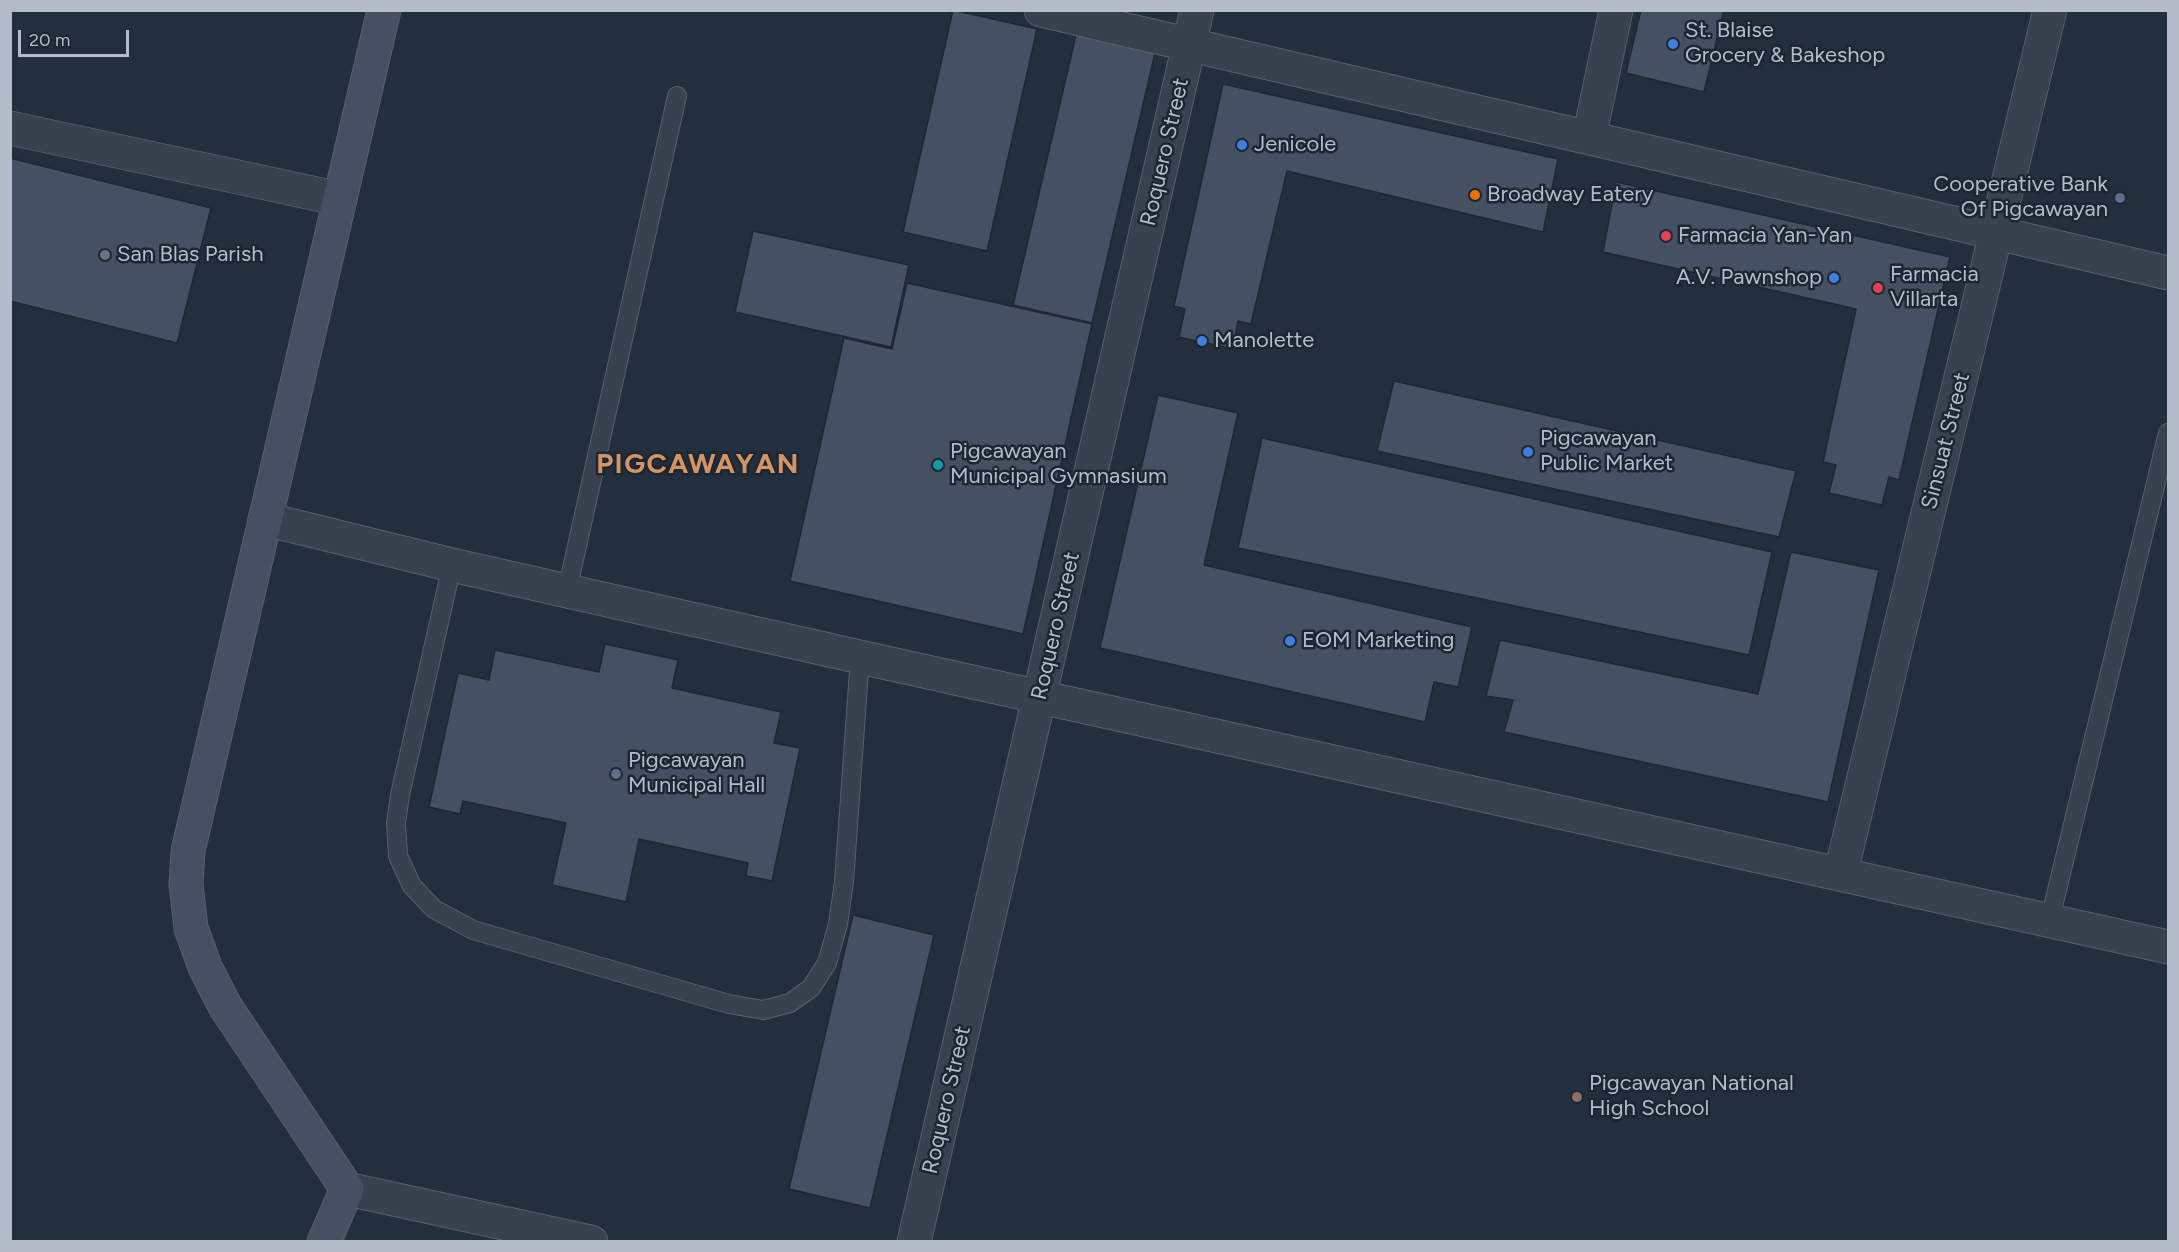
<!DOCTYPE html>
<html>
<head>
<meta charset="utf-8">
<style>
	body { margin:0 }
	#map { position:relative; width:2179px; height:1252px; overflow:hidden; background:#242f3e; font-family:Figtree,sans-serif }
	canvas { display:block }
	.frame { position:absolute; inset:0; border:12px solid #b4bcc9; pointer-events:none }
	.scale { position:absolute; left:18px; top:30px; width:111px; height:27px; box-sizing:border-box; border:3px solid #b4bcc9; border-top:0; padding-left:8px; font-size:18px; line-height:21px; white-space:nowrap; color:#b4bcc9; -webkit-text-stroke:4px #1d2633; paint-order:stroke }
</style>
</head>
<body>
<div id="map">
<canvas width="2179" height="1252"></canvas>
<div class="frame"></div>
<div class="scale">20 m</div>
</div>
<script>
const g = document.querySelector('canvas').getContext('2d');
g.lineJoin = 'round';
function fillPath(path, color) { g.fillStyle = color; g.fill(path, 'evenodd'); }
const poly = rows => new Path2D(rows.map(r => 'M' + r).join(''));
function trace(path, color, width, dash) { g.strokeStyle = color; g.lineWidth = width; g.lineCap = dash ? 'butt' : 'round'; g.setLineDash(dash || []); g.stroke(path); }
function label(font, color, halo, rows, align = 'center') {
  g.font = font + ' Figtree,sans-serif'; g.lineWidth = 5; g.setLineDash([]); g.textBaseline = 'middle'; g.strokeStyle = halo; g.fillStyle = color; for (const [text, x, y, turn = 0] of rows) {
    g.save(); g.translate(x, y); g.rotate((+turn || 0) * Math.PI / 180); g.textAlign = isNaN(turn) ? turn : align; if (halo) g.strokeText(text, 0, 0); g.fillText(text, 0, 0); g.restore();
  }
}
const building = poly([
	[953,10,1037,29,987,251,903,232,953,10],
	[1641,10,1724,10,1704,92,1626,73,1641,10],
	[1076,35,1155,53,1092,323,1013,305,1076,35],
	[1223,84,1558,159,1543,232,1287,171,1251,324,1238,321,1233,349,1179,337,1185,309,1174,306,1223,84],
	[10,158,211,208,177,343,10,301,10,158],
	[1616,182,1950,257,1899,480,1889,477,1882,505,1829,493,1836,465,1823,462,1856,309,1603,252,1616,182],
	[753,231,909,265,891,347,735,312,753,231],
	[907,283,1092,324,1023,634,790,581,844,338,892,349,907,283],
	[1394,381,1796,471,1779,537,1377,451,1394,381],
	[1158,395,1238,413,1204,565,1472,627,1458,687,1434,682,1425,722,1100,648,1158,395],
	[1262,438,1772,552,1749,655,1238,548,1262,438],
	[1791,552,1879,570,1828,802,1504,732,1513,700,1486,696,1500,640,1758,694,1791,552],
	[605,644,678,660,672,688,781,712,774,743,800,748,772,881,746,876,748,863,639,839,626,902,552,885,566,823,463,801,460,814,429,807,458,673,489,680,495,650,599,672,605,644],
	[853,915,934,935,870,1208,789,1189,853,915]
]);
const service = poly([
	[452,565,400,795,396,823,398,856,412,886,434,909,473,930,729,1004,763,1010,790,1003,811,988,827,963,838,924,844,882,860,657],
	[567,591,677,96],
	[2050,919,2168,433]
]);
const minor = poly([
	[1041,10,2168,273],
	[10,128,340,199],
	[1589,138,1616,10],
	[265,519,452,565,860,657,2168,947],
	[1841,872,2050,10],
	[347,1189,591,1242],
	[914,1242,1197,10]
]);
const secondary = poly([
	[324,1242,347,1189,225,1006,205,967,191,928,186,884,188,851,384,10]
]);
const markers = [
	[1673,44,6,"#3f7fe0"],
	[1242,145,6,"#3f7fe0"],
	[1475,195,6,"#e8710a"],
	[2120,198,6,"#5c6f8a"],
	[1666,236,6,"#e0444e"],
	[105,255,6,"#6b7280"],
	[1834,278,6,"#3f7fe0"],
	[1878,288,6,"#e0444e"],
	[1202,341,6,"#3f7fe0"],
	[1528,452,6,"#3f7fe0"],
	[938,465,6,"#0f9aa8"],
	[1290,641,6,"#3f7fe0"],
	[616,774,6,"#5c6f8a"],
	[1577,1097,6,"#8d6e63"]
];
const poiNames = [
	["St. Blaise",1685,31],
	["Grocery & Bakeshop",1685,56],
	["Jenicole",1254,145],
	["Cooperative Bank",2108,185,"right"],
	["Of Pigcawayan",2108,210,"right"],
	["Broadway Eatery",1487,195],
	["Farmacia Yan-Yan",1678,236],
	["San Blas Parish",117,255],
	["Farmacia",1890,275],
	["Villarta",1890,300],
	["A.V. Pawnshop",1822,278,"right"],
	["Manolette",1214,341],
	["Pigcawayan",1540,439],
	["Public Market",1540,464],
	["Pigcawayan",950,452],
	["Municipal Gymnasium",950,477],
	["EOM Marketing",1302,641],
	["Pigcawayan",628,761],
	["Municipal Hall",628,786],
	["Pigcawayan National",1589,1084],
	["High School",1589,1109]
];
const streetNames = [
	["Roquero Street",1165,152,-77],
	["Sinsuat Street",1946,441,-76],
	["Roquero Street",1056,626,-77],
	["Roquero Street",947,1100,-77]
];
const districtNames = [
	["PIGCAWAYAN",698,465]
];
fillPath(building, '#455162');
trace(building, '#1f2835', 1.5);
trace(service, '#565f6c', 20);
trace(minor, '#565f6c', 35);
trace(secondary, '#565f6c', 35);
trace(service, '#38414e', 18);
trace(minor, '#38414e', 33);
trace(secondary, '#465061', 33);
for (const [x, y, r, color] of markers) { const dot = new Path2D(); dot.arc(x, y, r, 0, 2 * Math.PI); g.fillStyle = color; g.fill(dot); trace(dot, '#1d2633', 2); }
label('22px', '#b4bcc9', '#1d2633', poiNames, 'left');
label('22px', '#b4bcc9', '#1d2633', streetNames);
g.letterSpacing = '1.5px';
label('bold 28px', '#d59563', '#1d2633', districtNames);
g.letterSpacing = '0px';
</script>
</body>
</html>
